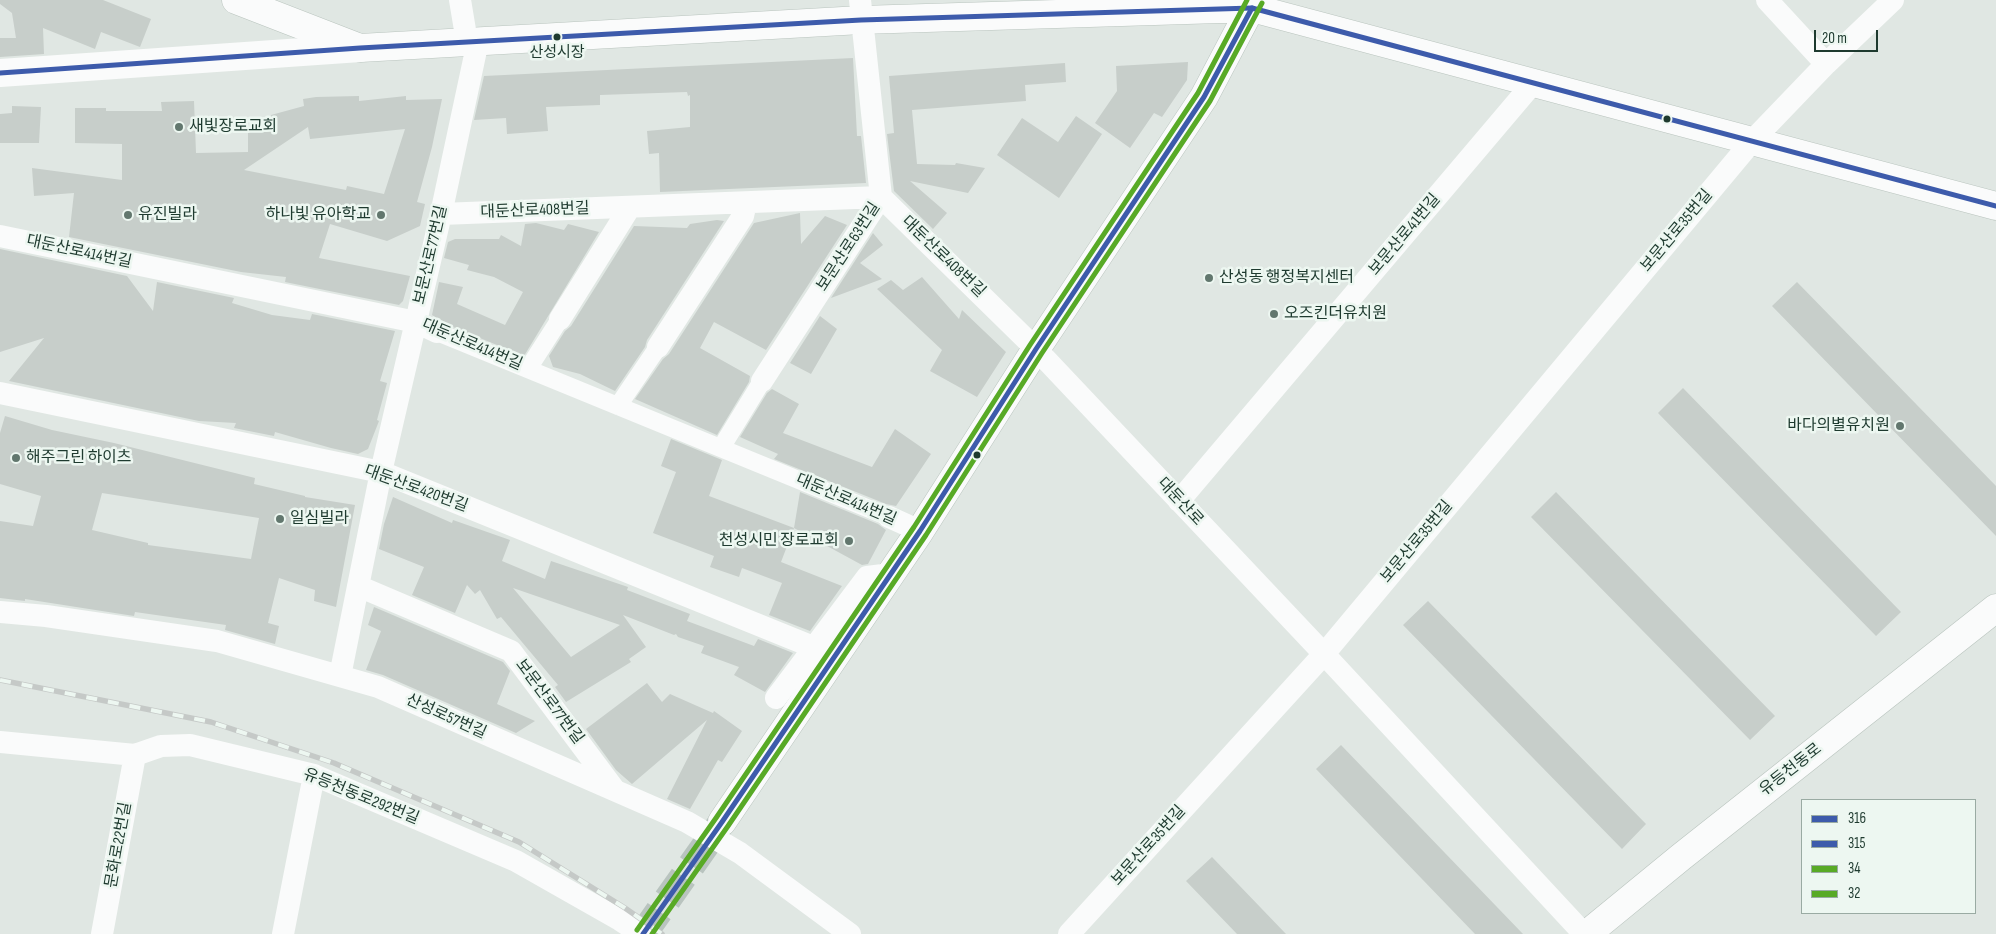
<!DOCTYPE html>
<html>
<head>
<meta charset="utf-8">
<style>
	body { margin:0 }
	#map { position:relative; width:1996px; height:934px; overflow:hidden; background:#e0e7e3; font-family:"Sofia Sans Condensed",sans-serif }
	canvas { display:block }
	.legend { position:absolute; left:1801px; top:799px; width:175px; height:115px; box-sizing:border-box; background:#edf7f1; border:1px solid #9aaba3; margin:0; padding:6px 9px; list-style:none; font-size:15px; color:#1e3a2f }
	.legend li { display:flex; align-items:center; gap:10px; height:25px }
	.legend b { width:25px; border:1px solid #9aaba3 }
	.scale { position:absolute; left:1814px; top:30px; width:64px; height:22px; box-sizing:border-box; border:2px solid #1e3a2f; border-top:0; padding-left:6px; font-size:15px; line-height:18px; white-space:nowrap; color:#1e3a2f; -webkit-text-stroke:4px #edf7f1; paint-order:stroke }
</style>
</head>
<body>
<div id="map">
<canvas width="1996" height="934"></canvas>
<ul class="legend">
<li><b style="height:6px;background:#3d5bab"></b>316</li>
<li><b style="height:6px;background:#3d5bab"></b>315</li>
<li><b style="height:6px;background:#58aa26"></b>34</li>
<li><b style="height:6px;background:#58aa26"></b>32</li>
</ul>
<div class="scale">20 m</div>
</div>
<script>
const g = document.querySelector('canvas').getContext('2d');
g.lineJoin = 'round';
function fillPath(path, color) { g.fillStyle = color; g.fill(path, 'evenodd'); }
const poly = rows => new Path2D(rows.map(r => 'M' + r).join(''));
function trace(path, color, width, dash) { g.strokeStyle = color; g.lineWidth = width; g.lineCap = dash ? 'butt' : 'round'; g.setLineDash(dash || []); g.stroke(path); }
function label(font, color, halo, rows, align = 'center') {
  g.font = font + ' "Sofia Sans Condensed","Noto Sans KR",sans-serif'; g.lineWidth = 5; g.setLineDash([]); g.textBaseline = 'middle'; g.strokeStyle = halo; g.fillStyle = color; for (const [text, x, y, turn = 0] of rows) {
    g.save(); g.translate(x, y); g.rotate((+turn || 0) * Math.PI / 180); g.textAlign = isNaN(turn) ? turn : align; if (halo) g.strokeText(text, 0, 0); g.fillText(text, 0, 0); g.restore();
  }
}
const building = poly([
	[0,0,103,0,151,19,140,47,101,32,95,49,43,28,44,54,0,57,0,38,16,38,12,13,0,4],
	[853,58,857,136,861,136,866,183,660,192,659,153,649,154,647,131,690,127,690,95,688,96,687,92,600,95,600,105,546,107,548,131,507,134,506,118,474,120,484,76],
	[1188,62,1187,80,1162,117,1154,113,1130,148,1095,123,1117,91,1116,66],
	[1065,63,1066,82,1025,85,1026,101,912,110,917,164,955,165,956,163,985,168,968,193,910,181,947,213,933,229,894,191,887,134,894,133,889,76],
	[359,96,359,101,406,96,406,100,442,99,432,147,417,202,425,204,420,226,387,241,330,224,319,258,410,276,403,301,399,305,285,282,286,277,241,272,69,237,74,193,34,196,32,168,122,180,122,144,75,143,75,108,106,108,106,111,162,111,161,102,194,101,196,153,248,152,248,132,275,131,271,115,304,106,303,99,316,97],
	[308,127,310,139,405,129,384,194,347,186,346,190,244,170],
	[12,106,41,107,39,143,0,143,0,114,12,113],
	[1076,116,1102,134,1059,198,997,155,1022,118,1058,142],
	[800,213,801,244,825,216,847,225,766,350,714,322,700,348,750,376,749,382,717,435,635,399,663,359,669,354,754,223],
	[717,220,724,221,647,340,645,347,615,391,580,374,553,367,549,356,565,331,571,326,634,226,687,228,690,224],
	[536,223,564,230,568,224,599,232,524,356,448,325,432,315,439,282,463,287,457,304,505,325,523,292,494,277,467,270,469,265,444,258,448,242,455,239,499,239,501,235,521,246,525,224],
	[873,233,883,245,860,263,882,279,831,298],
	[0,249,127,276,153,311,157,282,234,298,232,303,272,315,310,320,312,314,395,331,380,381,387,383,377,420,379,421,368,449,358,454,331,448,275,432,274,436,234,428,236,423,199,421,9,381,44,338,0,352],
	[922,277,959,319,962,310,1006,352,977,397,930,371,942,350,877,289,891,280,903,290],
	[1797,282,1996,486,1996,536,1772,306],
	[820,316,837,329,811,374,790,363],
	[1683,388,1901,612,1876,636,1658,413],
	[772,389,799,404,783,433,872,467,895,429,931,454,896,506,886,504,774,459,778,454,740,437,767,393],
	[5,416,52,430,114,443,255,478,254,484,305,496,305,497,355,505,336,607,314,601,315,590,279,578,268,623,279,626,275,644,225,630,226,625,135,612,134,616,25,599,25,601,0,598,0,521,33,526,41,496,0,484,0,433],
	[102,493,259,518,251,559,148,545,148,543,92,530],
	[671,439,722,460,709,496,794,528,781,562,842,586,810,631,769,615,782,583,742,568,739,577,710,567,714,556,653,533,676,472,661,466],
	[800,492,878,524,886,530,868,564,862,565,794,528],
	[1556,492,1775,716,1750,740,1531,517],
	[393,497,452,523,453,520,510,540,502,561,545,579,551,561,628,587,627,590,690,614,687,621,754,646,758,639,793,653,765,692,734,675,739,667,701,653,704,646,678,637,676,634,674,635,623,615,646,647,629,659,631,662,566,702,555,687,558,685,501,617,497,619,480,590,475,594,467,585,455,613,412,595,424,567,379,549,384,524],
	[513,588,620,625,571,657],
	[1428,601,1646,824,1622,849,1403,625],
	[374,607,503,662,510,671,497,704,535,721,516,733,383,675,366,670,381,631,368,625],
	[647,683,662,702,670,694,713,713,714,711,742,731,722,762,718,760,690,809,667,799,707,720,632,784,616,770,586,729],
	[1341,745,1523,934,1475,934,1316,769],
	[1212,857,1286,934,1237,934,1186,881]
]);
const secondaryTunnel = poly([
	[643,934,722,822]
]);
const pedestrian = poly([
	[437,332,889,517],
	[528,369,560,319],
	[618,406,658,347],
	[721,448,762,381]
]);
const minor = poly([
	[460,0,467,42],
	[1767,0,1826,64],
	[441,214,881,197,1036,349,1324,654,1584,934],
	[0,236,416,322,437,332],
	[560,319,630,207],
	[658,347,743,216,746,203],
	[762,381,881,197,860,0],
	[0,393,381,472,813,647],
	[1179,501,1534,82],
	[889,517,920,531],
	[358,586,511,651,614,789],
	[0,612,46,616,217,641,378,687,687,822,740,853,850,934],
	[340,676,381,472,441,214,478,41],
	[776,698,867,577,891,574],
	[0,742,135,755,161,746,190,745,314,775,516,861,620,920,641,934],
	[102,934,135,755],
	[283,934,314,775],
	[1069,934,1324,654,1753,140,1826,64,1893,0]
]);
const tertiary = poly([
	[0,73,360,48]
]);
const secondary = poly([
	[236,0,360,48,861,20,1252,8,1996,206],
	[722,822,920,531,1036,349,1204,97,1255,0],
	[1587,934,1681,857,1996,608]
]);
const rail = poly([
	[0,680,211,722,334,763,519,842,625,908,662,934]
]);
const bus1 = poly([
	[1252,8,1996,206],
	[643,934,722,822,920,531,1036,349,1204,97,1252,8]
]);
const bus2 = poly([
	[0,73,360,48,861,20,1252,8]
]);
const bus3 = poly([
	[652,934,728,826,926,535,1042,353,1210,101,1262,3]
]);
const bus4 = poly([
	[637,930,716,818,914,527,1030,345,1198,93,1247,0]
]);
const markers = [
	[557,37,4.5,"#1e3a2f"],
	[1667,119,4.5,"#1e3a2f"],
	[179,127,5,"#62776e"],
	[128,215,5,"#62776e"],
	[381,215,5,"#62776e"],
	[1209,278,5,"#62776e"],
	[1274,314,5,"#62776e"],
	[1900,426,5,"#62776e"],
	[977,455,4.5,"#1e3a2f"],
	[16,458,5,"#62776e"],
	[280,519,5,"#62776e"],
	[849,541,5,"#62776e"]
];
const busNames = [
	["산성시장",557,53]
];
const poiNames = [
	["새빛장로교회",189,127],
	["유진빌라",138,215],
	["하나빛 유아학교",371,215,"right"],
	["산성동 행정복지센터",1219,278],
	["오즈킨더유치원",1284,314],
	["바다의별유치원",1890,426,"right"],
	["해주그린 하이츠",26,458],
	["일심빌라",290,519],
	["천성시민 장로교회",839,541,"right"]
];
const streetNames = [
	["대둔산로408번길",535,211,-2],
	["보문산로35번길",1677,231,-50],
	["보문산로41번길",1405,235,-50],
	["보문산로63번길",849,247,-57],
	["대둔산로414번길",79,252,12],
	["보문산로77번길",431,255,-77],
	["대둔산로408번길",943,257,44],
	["대둔산로414번길",472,345,23],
	["대둔산로420번길",416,489,20],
	["대둔산로414번길",846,500,23],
	["대둔산로",1180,502,47],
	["보문산로35번길",1417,542,-50],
	["보문산로77번길",549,702,53],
	["산성로57번길",446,717,24],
	["유등천동로",1791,770,-38],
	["유등천동로292번길",361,797,22],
	["문화로22번길",119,845,-80],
	["보문산로35번길",1149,846,-48]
];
fillPath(building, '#c7ceca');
trace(secondaryTunnel, '#b9c4bf', 28, [28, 14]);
trace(secondary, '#b9c4be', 29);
trace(pedestrian, '#fafbfb', 18);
trace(minor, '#fafbfb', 22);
trace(tertiary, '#fafbfb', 28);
trace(secondary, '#fafbfb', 28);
trace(rail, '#c5c9c7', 5.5);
trace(rail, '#edf7f1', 4, [11]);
trace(bus1, '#3d5bab', 5);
trace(bus2, '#3d5bab', 5);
trace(bus3, '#58aa26', 5);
trace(bus4, '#58aa26', 5);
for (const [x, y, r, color] of markers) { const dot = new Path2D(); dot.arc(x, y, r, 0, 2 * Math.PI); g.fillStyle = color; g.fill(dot); trace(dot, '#edf7f1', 2); }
label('15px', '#1e3a2f', '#edf7f1', busNames);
label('16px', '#1e3a2f', '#edf7f1', poiNames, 'left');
label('16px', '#1e3a2f', '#edf7f1', streetNames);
</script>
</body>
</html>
